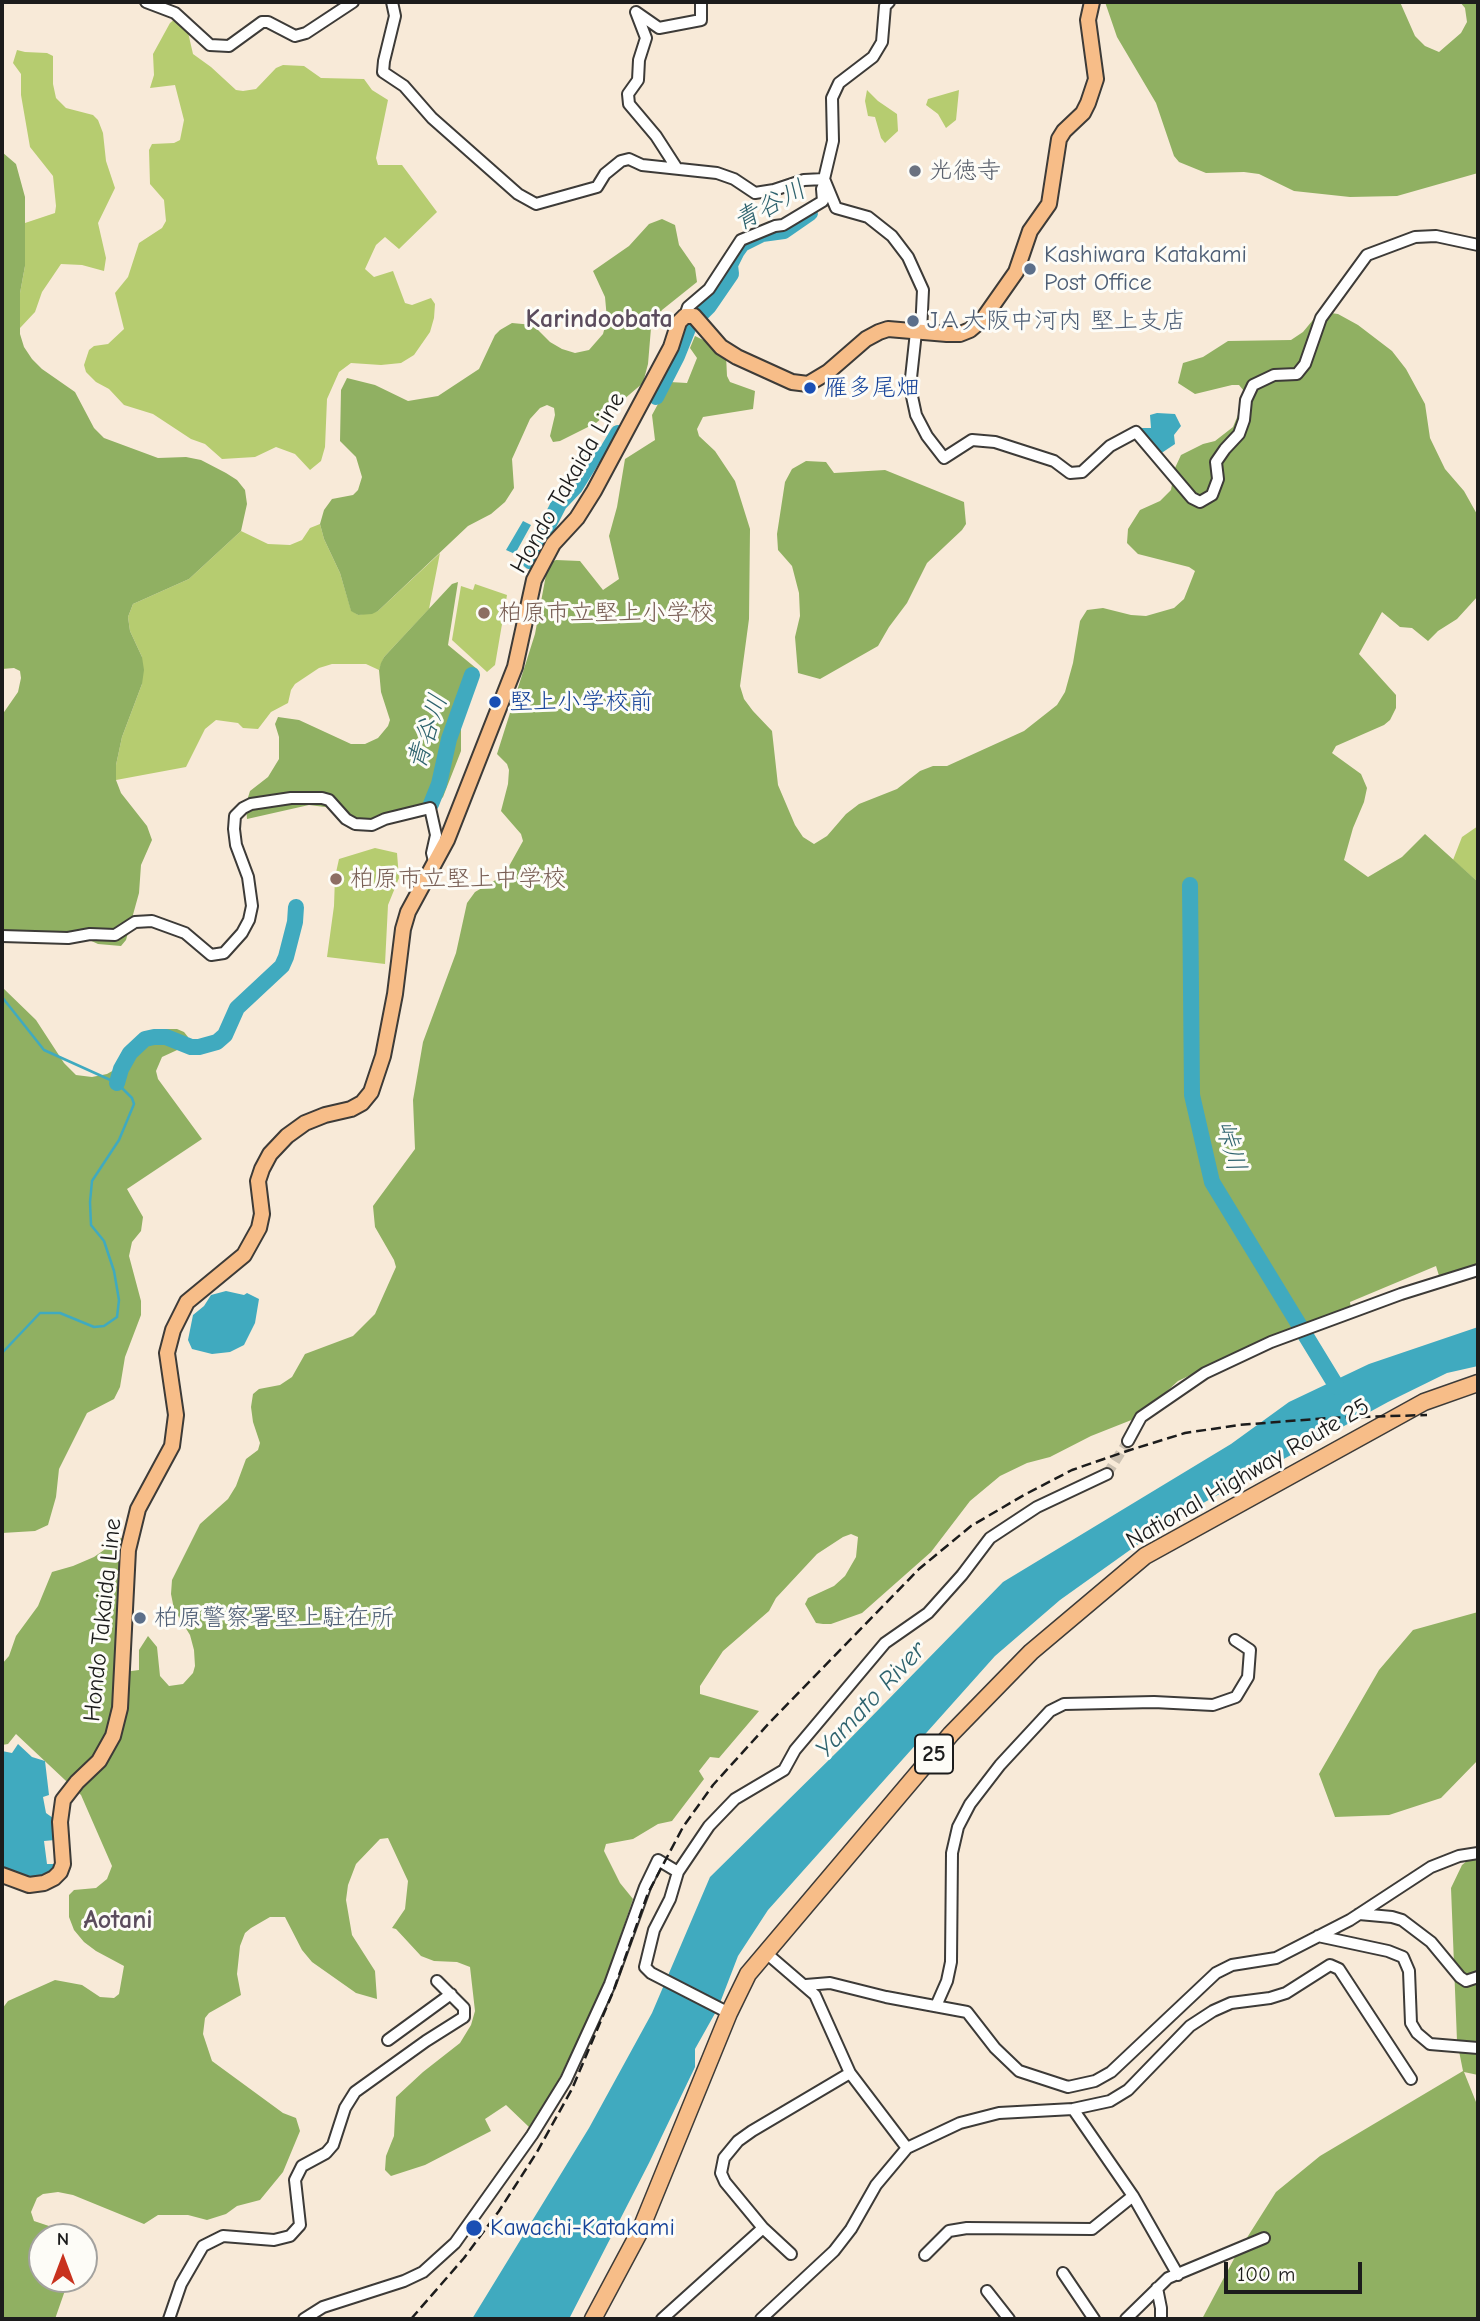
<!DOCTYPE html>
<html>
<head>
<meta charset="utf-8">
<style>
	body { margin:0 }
	#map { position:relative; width:1480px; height:2321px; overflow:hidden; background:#f8ead8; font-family:"Comic Neue",sans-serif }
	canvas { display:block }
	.frame { position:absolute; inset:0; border:4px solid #1c1c1c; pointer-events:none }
	.north { position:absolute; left:28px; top:2223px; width:70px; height:70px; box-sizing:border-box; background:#fdfcf7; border:2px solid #a3a29f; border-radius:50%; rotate:0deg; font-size:19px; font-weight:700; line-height:28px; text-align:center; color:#1c1c1c }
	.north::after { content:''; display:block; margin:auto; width:24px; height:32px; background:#c8321e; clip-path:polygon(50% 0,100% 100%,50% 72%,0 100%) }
	.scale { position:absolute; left:1224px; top:2262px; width:138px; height:32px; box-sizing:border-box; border:4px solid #1c1c1c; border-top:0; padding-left:9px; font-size:21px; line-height:24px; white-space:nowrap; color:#1c1c1c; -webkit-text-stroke:5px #fdfcf7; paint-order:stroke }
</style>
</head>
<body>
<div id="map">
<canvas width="1480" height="2321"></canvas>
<div class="frame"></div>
<div class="north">N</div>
<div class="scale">100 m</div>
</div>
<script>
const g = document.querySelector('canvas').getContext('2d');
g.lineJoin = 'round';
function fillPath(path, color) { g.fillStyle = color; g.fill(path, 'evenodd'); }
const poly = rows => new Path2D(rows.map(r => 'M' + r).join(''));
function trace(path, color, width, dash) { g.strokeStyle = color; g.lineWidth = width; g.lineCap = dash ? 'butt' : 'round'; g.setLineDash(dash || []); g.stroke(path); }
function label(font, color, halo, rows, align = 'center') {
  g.font = font + ' "Comic Neue","Klee One",sans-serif'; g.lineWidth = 6; g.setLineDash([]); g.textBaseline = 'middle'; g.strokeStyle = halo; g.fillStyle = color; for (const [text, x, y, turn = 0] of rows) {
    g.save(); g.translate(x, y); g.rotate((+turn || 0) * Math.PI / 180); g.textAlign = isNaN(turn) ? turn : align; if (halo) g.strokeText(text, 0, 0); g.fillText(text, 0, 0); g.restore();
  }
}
const green = poly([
	[176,18,187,28,193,54,211,67,236,90,243,91,256,89,276,68,283,65,304,66,321,78,364,79,372,90,388,100,376,158,378,165,402,165,437,212,399,249,385,237,376,245,365,269,374,277,393,271,405,303,412,305,431,298,435,304,434,318,430,332,414,355,401,363,381,365,351,363,339,372,327,399,325,447,321,461,310,470,295,454,276,447,255,457,222,459,205,444,191,439,153,414,124,405,109,389,96,382,86,372,84,365,89,350,94,346,108,344,124,329,115,293,128,277,139,243,162,228,166,221,164,200,150,184,149,150,152,144,174,143,180,140,184,120,175,85,150,88,154,75,153,54,170,23],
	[17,50,25,52,47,53,53,56,53,84,56,98,66,108,93,115,98,120,103,133,106,161,115,188,98,223,106,258,104,271,82,265,61,264,42,292,35,312,20,328,20,293,25,266,25,223,55,213,56,206,53,176,30,147,21,95,21,74,13,63],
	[867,90,878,101,897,114,898,131,885,143,881,138,875,117,868,116,865,101],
	[959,90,956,120,946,128,938,114,926,105,928,99],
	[320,524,324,539,340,573,351,610,358,615,378,611,440,553,429,609,384,657,379,670,366,664,332,664,319,668,295,684,291,690,288,703,271,712,258,729,243,728,238,723,216,720,205,729,186,767,116,780,116,765,122,737,142,684,142,657,130,631,128,617,133,604,189,579,241,531,268,544,290,545,302,540,310,528],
	[475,584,507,595,495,665,487,672,452,640,461,586,473,590],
	[1478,826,1478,882,1453,860,1462,837],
	[375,848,397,853,399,878,388,905,385,964,327,957,334,906,335,877,339,859]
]);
const forest = poly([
	[1105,2,1400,2,1415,36,1425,46,1439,52,1461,33,1467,22,1465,8,1460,2,1478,2,1478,173,1397,196,1350,197,1294,191,1259,174,1244,172,1206,173,1179,162,1174,156,1156,103,1117,37],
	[2,152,16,164,25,197,25,266,20,293,20,334,24,347,32,359,42,369,75,392,94,428,104,438,158,458,186,457,201,460,226,473,237,480,245,490,247,504,241,531,189,579,133,604,128,617,130,631,142,657,144,670,142,684,122,737,116,765,116,780,121,793,147,826,152,840,141,865,139,893,126,940,121,946,98,944,85,938,2,940,2,715,18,692,21,678,20,671,14,668,2,669],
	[662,219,675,225,679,245,695,268,697,282,662,310,651,328,648,364,643,383,596,423,560,441,553,442,550,436,555,415,554,408,547,405,540,408,530,419,512,459,514,488,505,502,491,514,468,526,378,611,372,614,358,615,351,611,340,573,324,539,320,524,324,510,332,499,353,495,358,490,362,477,356,457,340,441,341,390,347,378,375,385,408,401,438,396,479,369,495,335,500,330,512,323,533,325,550,342,562,349,575,353,589,350,603,334,607,319,605,297,593,271,629,246,649,224],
	[1324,312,1338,314,1358,325,1392,351,1406,369,1425,404,1430,438,1445,469,1464,491,1478,516,1478,596,1457,619,1438,631,1428,641,1412,628,1400,627,1382,612,1359,654,1396,695,1396,708,1390,720,1384,725,1336,746,1332,753,1361,774,1367,788,1364,802,1353,828,1344,860,1368,877,1402,857,1425,834,1478,882,1478,1264,1440,1279,1436,1266,1350,1302,1351,1309,1233,1355,1178,1381,1139,1417,1091,1436,1050,1457,1027,1463,1000,1476,970,1501,931,1552,862,1613,831,1624,823,1624,816,1623,805,1604,808,1598,834,1586,845,1576,856,1557,858,1537,851,1534,843,1537,817,1554,776,1598,769,1611,723,1651,700,1686,700,1694,759,1711,719,1758,710,1757,699,1771,704,1779,672,1821,658,1824,633,1839,606,1844,604,1851,620,1883,633,1899,603,1987,556,2085,529,2127,506,2105,485,2119,491,2131,425,2165,391,2176,385,2170,386,2156,394,2136,396,2097,423,2072,460,2043,471,2025,475,2011,470,1967,457,1962,434,1961,421,1956,396,1929,392,1928,405,1909,408,1881,388,1838,380,1839,356,1864,348,1885,346,1900,352,1935,375,1971,377,1999,356,1993,312,1962,302,1950,285,1917,270,1917,251,1928,245,1933,240,1946,237,1974,241,1995,209,2013,205,2018,203,2034,212,2061,283,2113,296,2118,300,2131,283,2172,260,2200,237,2206,226,2214,207,2220,188,2215,158,2215,144,2224,73,2195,58,2192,43,2194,37,2198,31,2212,34,2221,70,2233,72,2237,42,2237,42,2279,69,2279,55,2319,2,2319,2,2009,8,2001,55,1980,82,1985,100,1997,114,1998,119,1994,124,1966,96,1951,84,1942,74,1930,69,1917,69,1895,74,1890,96,1888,107,1879,112,1866,81,1795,16,1734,8,1744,2,1745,2,1664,9,1656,16,1636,38,1606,52,1572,73,1566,94,1557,121,1538,127,1540,117,1673,139,1670,139,1650,148,1636,157,1647,160,1676,169,1686,183,1684,193,1673,195,1666,194,1650,190,1635,174,1609,171,1594,172,1580,200,1524,228,1499,236,1486,246,1459,258,1450,260,1443,253,1422,251,1407,253,1394,259,1389,280,1385,292,1377,305,1354,353,1336,375,1314,396,1267,394,1260,375,1227,373,1206,415,1149,413,1100,423,1042,456,953,467,903,475,892,499,878,508,868,523,841,521,834,501,811,508,784,509,770,507,764,497,754,535,634,548,564,556,560,580,561,603,590,619,579,609,536,617,507,625,459,655,440,652,415,670,382,687,383,697,358,690,348,695,336,722,349,726,355,727,376,730,382,755,391,753,409,703,417,697,429,699,436,715,451,735,481,750,529,749,619,740,686,744,699,753,711,772,731,778,785,795,825,803,837,814,844,827,836,846,814,859,804,897,789,920,771,933,766,947,766,1024,731,1057,705,1065,692,1073,663,1080,621,1087,610,1103,608,1131,615,1146,616,1174,608,1184,599,1195,571,1189,567,1138,554,1127,543,1128,529,1140,510,1160,501,1171,490,1175,468,1181,455,1203,444,1215,441,1233,427,1242,405,1244,391,1239,385,1232,385,1195,394,1178,383,1183,363,1203,357,1228,341,1291,340,1303,332,1317,315],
	[806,461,826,462,834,473,885,470,964,502,966,524,962,530,927,563,907,603,889,627,878,646,820,679,798,673,795,637,800,616,799,593,792,566,778,550,777,534,785,482,792,469],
	[458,582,448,645,477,669,461,724,461,751,443,797,426,814,356,830,333,808,309,805,247,819,246,804,250,791,268,777,279,759,279,737,275,724,278,717,299,720,351,744,365,744,378,738,388,726,390,720,381,692,379,670,381,663,384,657,452,584],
	[2,987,36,1020,64,1063,76,1075,92,1077,107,1074,114,1070,126,1053,142,1036,149,1032,163,1029,177,1029,184,1032,188,1037,188,1045,162,1057,156,1071,158,1079,202,1139,127,1189,143,1217,141,1231,132,1242,129,1256,141,1301,141,1315,125,1357,120,1387,114,1399,87,1413,59,1469,56,1497,48,1525,35,1531,2,1533],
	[1478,1612,1478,1760,1441,1798,1389,1815,1335,1817,1319,1774,1379,1670,1413,1630],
	[1478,1852,1478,2075,1464,2072,1478,2107,1478,2319,1202,2319,1236,2255,1276,2192,1320,2156,1463,2071,1457,2041,1451,1888,1462,1865]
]);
const water = poly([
	[1157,413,1175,414,1181,426,1174,435,1175,444,1160,454,1141,434,1141,428,1151,428,1150,415],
	[523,521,531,525,515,554,506,550],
	[226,1291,244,1295,247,1293,259,1299,255,1323,244,1345,230,1352,212,1354,192,1349,188,1340,193,1315,204,1306,211,1295],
	[1478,1327,1478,1366,1447,1373,1388,1402,1172,1520,1060,1600,995,1656,768,1910,738,1956,718,2008,695,2049,695,2067,649,2163,569,2319,472,2319,589,2128,652,2013,710,1877,839,1750,1003,1582,1231,1444,1289,1402,1369,1364],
	[18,1744,32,1757,45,1761,49,1795,43,1797,46,1813,53,1818,55,1840,44,1841,47,1864,58,1864,52,1876,31,1881,2,1871,2,1751,12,1753]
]);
const stream = poly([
	[2,997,44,1050,117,1083,132,1098,134,1104,119,1140,92,1181,90,1202,91,1225,104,1241,114,1271,119,1300,117,1317,104,1326,94,1327,60,1313,40,1313,2,1353]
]);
const river = poly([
	[656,397,677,356,689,326,709,306,731,274,730,265,737,251,742,244,762,234,784,231,810,213],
	[530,561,559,504,575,487,594,456,606,453,618,433],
	[431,804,439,784,449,739,472,675],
	[1190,885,1192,1095,1212,1182,1337,1387],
	[117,1083,121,1069,130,1053,145,1039,154,1037,166,1037,191,1047,199,1047,217,1042,225,1035,237,1008,282,966,286,957,295,922,296,907]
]);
const minorTunnel = poly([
	[1107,1474,1128,1441]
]);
const minor = poly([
	[146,2,175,13,210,45,229,46,262,22,268,22,295,36,306,33,353,2],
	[392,2,395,16,384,61,383,72,404,86,432,118,518,194,536,204,597,187,605,174,621,161,629,159,642,165,717,173,734,179,755,193,774,190,804,180,824,179],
	[889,2,885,6,882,42,873,57,839,83,832,98,833,141,824,179,836,208,868,217,892,236,908,257,923,290,921,332],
	[676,167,656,136,629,104,628,94,638,80,639,60,646,38,636,12,659,28,701,20,701,2],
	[685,316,688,307,709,289,741,240,775,226,783,225,823,201,822,189,825,182],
	[916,332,910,387,916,415,927,436,944,458,972,440,995,442,1054,461,1070,473,1082,472,1110,446,1136,432,1192,498,1200,502,1212,495,1218,479,1216,462,1225,449,1239,434,1244,420,1246,400,1253,385,1274,375,1297,374,1305,364,1321,318,1367,255,1415,237,1436,236,1478,245],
	[2,936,68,938,90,934,115,935,135,922,152,921,185,933,211,955,224,953,242,933,249,920,252,906,248,877,236,845,234,829,235,816,243,808,251,804,291,798,322,798,329,800,346,819,355,824,372,825,385,819,430,808,436,835,432,853,435,865],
	[1128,1441,1141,1417,1205,1373,1271,1342,1401,1294,1478,1270],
	[678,1872,670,1899,654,1930,645,1967,651,1973,729,2013],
	[1359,1914,1392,1917,1402,1920,1431,1942,1460,1977,1466,1981,1478,1977],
	[1318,1936,1388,1951,1403,1957,1409,1971,1411,2023,1417,2033,1430,2044,1478,2048],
	[765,1952,815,1995,850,2073,907,2148],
	[806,1985,830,1983,886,1997,967,2012,995,2048,1019,2071,1068,2087,1095,2081,1111,2072,1216,1973,1232,1965,1276,1958,1350,1920,1431,1867,1459,1856,1478,1853],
	[936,2006,947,1981,951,1962,952,1853,958,1827,970,1804,1000,1765,1050,1711,1064,1704,1154,1702,1213,1705,1236,1697,1248,1677,1250,1650,1235,1640],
	[388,2040,451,1994],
	[1073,2109,1133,2196,1178,2275],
	[791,2254,763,2228,725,2182,721,2173,724,2158,738,2141,752,2131,850,2073],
	[925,2255,949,2231,967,2228,1092,2229,1133,2196],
	[1063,2273,1094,2319],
	[1157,2288,1161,2308,1161,2319],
	[987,2291,1009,2319],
	[169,2319,181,2284,203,2246,223,2236,274,2240,290,2236,300,2225,295,2180,302,2166,326,2153,333,2145,345,2108,355,2092,426,2041,464,2017,464,2008,437,1981],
	[304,2319,323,2307,404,2281,423,2272,455,2243,532,2135,566,2080,610,1984,645,1887,658,1860,678,1872,709,1826,735,1799,784,1770,795,1750,885,1643,928,1613,962,1575,990,1538,1037,1507,1107,1474],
	[662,2319,763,2228],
	[761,2319,834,2251,851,2229,876,2185,907,2148,960,2123,999,2113,1073,2109,1110,2101,1128,2090,1190,2026,1213,2011,1231,2003,1270,1998,1286,1993,1330,1965,1339,1969,1411,2079],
	[1126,2319,1168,2278,1264,2238]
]);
const major = poly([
	[2,1875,29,1885,44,1883,54,1878,60,1872,63,1864,60,1822,63,1800,77,1782,99,1761,113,1736,120,1708,128,1550,138,1509,172,1446,176,1415,167,1353,173,1330,187,1302,244,1255,259,1228,262,1214,258,1181,262,1169,270,1154,287,1136,305,1123,325,1115,351,1109,362,1103,371,1092,383,1056,395,994,403,929,408,912,447,840,515,667,534,580,553,544,577,518,594,491,671,347,679,322,685,316,694,316,721,347,737,357,792,382,808,384,828,372,866,339,879,332,888,329,947,334,960,334,970,330,983,319,1016,272,1030,231,1049,204,1059,139,1064,131,1083,113,1088,103,1096,79,1088,20,1092,2]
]);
const highway = poly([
	[593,2319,640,2231,729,2013,748,1974,951,1734,1031,1652,1145,1556,1424,1402,1478,1383]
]);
const rail = poly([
	[411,2319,464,2258,499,2211,537,2152,572,2089,613,1992,648,1893,683,1827,713,1785,771,1721,919,1569,971,1526,1024,1495,1072,1470,1130,1450,1185,1433,1239,1425,1328,1418,1427,1415]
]);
const markers = [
	[915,171,7,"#6b7280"],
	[1030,269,7,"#5c6f8a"],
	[913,321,7,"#5c6f8a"],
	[810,388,7,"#1a4fb4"],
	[484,613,7,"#8d6e63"],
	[495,702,7,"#1a4fb4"],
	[336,879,7,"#8d6e63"],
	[140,1618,7,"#5c6f8a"],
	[474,2228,9,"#1a4fb4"]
];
const shields = [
	[934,1754,38]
];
const shieldNames = [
	["25",934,1754]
];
const worshipNames = [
	["光徳寺",929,171]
];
const serviceNames = [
	["Kashiwara Katakami",1044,255],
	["Post Office",1044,283],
	["JＡ大阪中河内 堅上支店",927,321],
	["柏原警察署堅上駐在所",154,1618]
];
const transitNames = [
	["雁多尾畑",824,388],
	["堅上小学校前",509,702],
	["Kawachi-Katakami",490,2228]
];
const streetNames = [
	["Hondo Takaida Line",568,483,-60],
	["National Highway Route 25",1248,1474,-30],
	["Hondo Takaida Line",103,1620,-84]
];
const educationNames = [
	["柏原市立堅上小学校",498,613],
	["柏原市立堅上中学校",350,879]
];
const waterNames = [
	["青谷川",770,206,-28],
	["青谷川",428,732,-72],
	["峠川",1230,1146,75],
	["Yamato River",871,1700,-47]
];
const neighbourhoodNames = [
	["Karindoobata",599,320],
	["Aotani",118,1921]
];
fillPath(green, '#b6cc70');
fillPath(forest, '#90b062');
fillPath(water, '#40aabf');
trace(stream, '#40aabf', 2.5);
trace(river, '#40aabf', 16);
trace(minorTunnel, '#ccc1b2', 10, [10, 5]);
trace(minor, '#3d3b38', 14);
trace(major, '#3d3b38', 18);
trace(highway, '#3d3b38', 19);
trace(minor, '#fff', 10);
trace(major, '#f7bd88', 14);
trace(highway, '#f7bd88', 16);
trace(rail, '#1c1c1c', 2.5, [10, 5]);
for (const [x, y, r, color] of markers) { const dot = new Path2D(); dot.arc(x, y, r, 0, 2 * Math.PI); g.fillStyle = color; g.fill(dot); trace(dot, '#fdfcf7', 2.5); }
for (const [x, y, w] of shields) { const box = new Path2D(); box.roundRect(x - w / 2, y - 19.5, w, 39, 5); g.fillStyle = '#fdfcf7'; g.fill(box); trace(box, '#1c1c1c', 2); }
label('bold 23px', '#1c1c1c', null, shieldNames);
label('24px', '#5b616d', '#fdfcf7', worshipNames, 'left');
label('24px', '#4e5e75', '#fdfcf7', serviceNames, 'left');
label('24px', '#164399', '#fdfcf7', transitNames, 'left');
label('24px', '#1c1c1c', '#fdfcf7', streetNames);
label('24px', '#785e54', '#fdfcf7', educationNames, 'left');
label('italic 26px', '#2e636e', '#fdfcf7', waterNames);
label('bold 26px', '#5b4c5d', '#fdfcf7', neighbourhoodNames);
</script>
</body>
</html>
